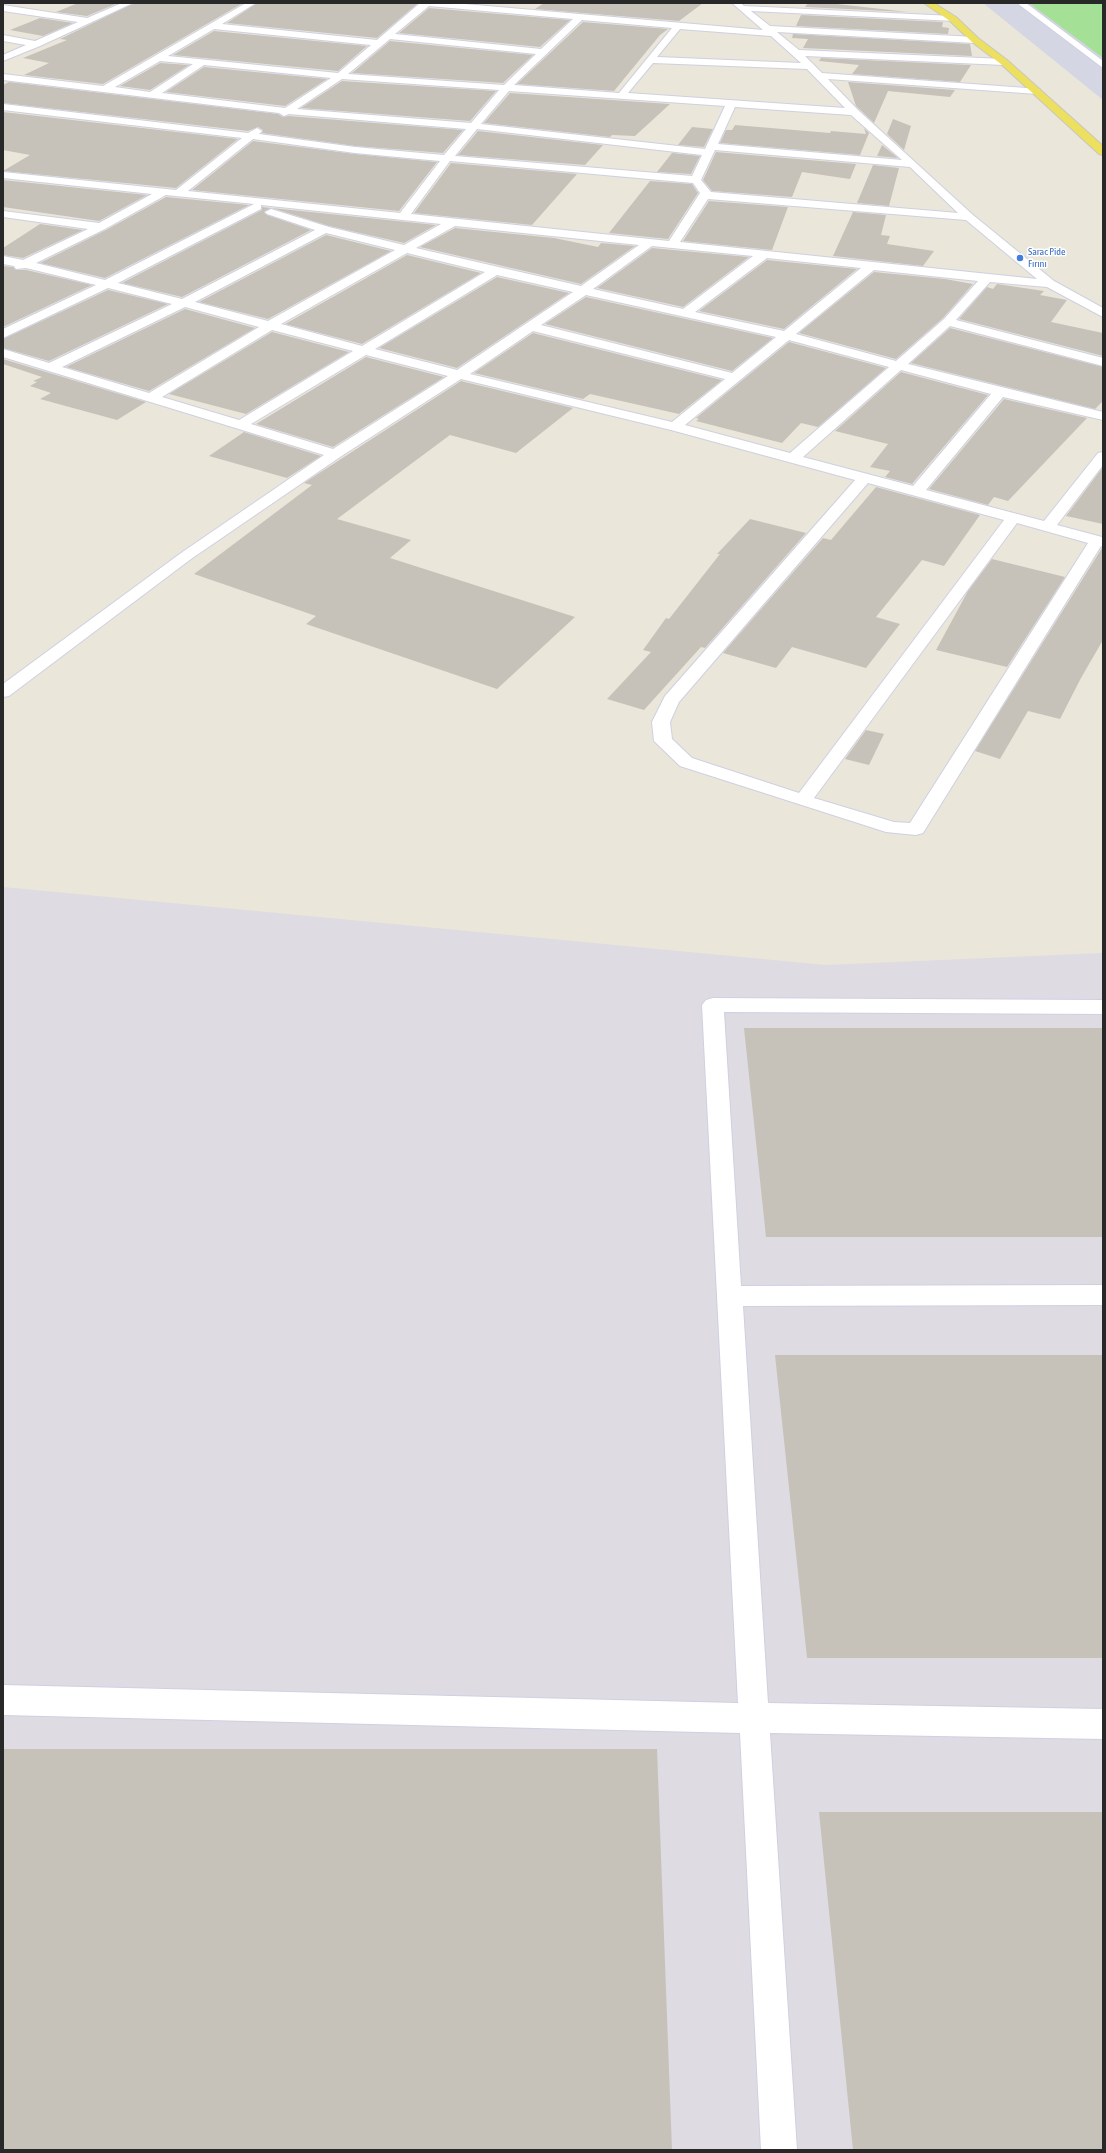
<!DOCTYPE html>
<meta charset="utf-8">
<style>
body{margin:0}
#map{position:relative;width:1106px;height:2153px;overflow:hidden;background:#eae6da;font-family:"Asap Condensed",sans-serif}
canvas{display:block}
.frame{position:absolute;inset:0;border:4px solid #282828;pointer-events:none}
</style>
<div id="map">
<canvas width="1106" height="2153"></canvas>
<div class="frame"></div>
</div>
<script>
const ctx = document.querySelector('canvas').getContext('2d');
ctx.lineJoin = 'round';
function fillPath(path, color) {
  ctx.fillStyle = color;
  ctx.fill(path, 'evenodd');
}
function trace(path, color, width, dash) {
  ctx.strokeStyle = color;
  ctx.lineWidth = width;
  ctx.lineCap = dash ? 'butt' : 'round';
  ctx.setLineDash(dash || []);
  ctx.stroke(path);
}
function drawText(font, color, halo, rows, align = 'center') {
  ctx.font = font + ' "Asap Condensed",sans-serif';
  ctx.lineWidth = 3;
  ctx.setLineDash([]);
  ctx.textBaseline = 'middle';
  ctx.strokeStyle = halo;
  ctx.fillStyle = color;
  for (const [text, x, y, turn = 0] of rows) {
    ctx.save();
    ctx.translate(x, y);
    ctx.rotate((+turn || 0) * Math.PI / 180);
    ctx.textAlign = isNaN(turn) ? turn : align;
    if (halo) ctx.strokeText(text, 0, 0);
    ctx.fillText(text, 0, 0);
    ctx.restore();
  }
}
fillPath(new Path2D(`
 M3,887L826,965L1103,953V2150H3Z`), '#dedbe3');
fillPath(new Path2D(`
 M983,3H1103V100Z`), '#d5d6e3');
fillPath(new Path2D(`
 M1029,3H1103V58Z`), '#a5e097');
fillPath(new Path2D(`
 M78,3H118L87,16L56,12Z
 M134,3H243L103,84L24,75L49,63L23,58L67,40L60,39Z
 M257,3H410L417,4L377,38L227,23Z
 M544,3H703L679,21L535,9Z
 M808,3H828L908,12L805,7Z
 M429,8L570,20L540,47L399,33Z
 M801,15L943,22L942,27L949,28L948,34L796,26Z
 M40,18L73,23L43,36L10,30Z
 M583,22L668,29L660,35L614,91L517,84Z
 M214,31L367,46L338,71L173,55Z
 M793,34L970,44L972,56L803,48L808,39L792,38Z
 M390,41L533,55L503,83L352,73Z
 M821,58L971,65L960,82L852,74L859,65L819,61Z
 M160,63L189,65L150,90L120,86Z
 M204,67L327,79L285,106L166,92Z
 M342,81L496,91L470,121L301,108Z
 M9,82L278,114L283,117L289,116L463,130L443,153L355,146L262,133L263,130L258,127L248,131L3,103V85Z
 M848,82L955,90L950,97L888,91L874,123L856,106Z
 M510,93L670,104L635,136L612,135L610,137L484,123Z
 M3,112L238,139L176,188L3,171L30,155L3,150Z
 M893,119L911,126L904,150L887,134Z
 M735,125L830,133L831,131L866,134L864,128L869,133L860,155L720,143L726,130H732Z
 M692,127L713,129L704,147L678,145Z
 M478,131L603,145L585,165L458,155Z
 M253,141L355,154L437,162L399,211L192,190Z
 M882,145L898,158L877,156Z
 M716,152L856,164L850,179L802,172L792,197L712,191L703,180Z
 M672,153L700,156L691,174L657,172Z
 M451,163L577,174L532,225L414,213Z
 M873,165L899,168L889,206L857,203Z
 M3,180L147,195L99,221L3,207Z
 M650,181L692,184L698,193L668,239L609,233Z
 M166,197L249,205L105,278L40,263L106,230Z
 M709,201L788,207L772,250L683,241Z
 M262,207L271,208L264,212L267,215L311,230L182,297L122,283L262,210Z
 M272,208L436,225L404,243L329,226Z
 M853,212L886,215L881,235L890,236L887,244L934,251L923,266L833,256Z
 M40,224L83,230L23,258L3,255V248Z
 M455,228L554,238L598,247L601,243L635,246L581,284L420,247Z
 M326,235L391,251L268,319L199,302Z
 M652,248L749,257L683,307L597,288Z
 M407,255L481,273L362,344L285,324Z
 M767,260L857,269L784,329L699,311Z
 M3,266L13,267L16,270H26L92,285L3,327Z
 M874,272L945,279L973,284L943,318L896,359L799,333Z
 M497,277L569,293L457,368L379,348Z
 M997,284L1044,291L1040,295L1067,300L1051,322L1103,333V356L959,319L987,287L993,289Z
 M108,290L168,304L49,361L3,348V339Z
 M586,297L773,338L732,371L545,324Z
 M185,309L255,328L149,391L66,367Z
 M950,328L1103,367V401L1095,409L911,363Z
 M272,332L349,352L246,414L169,394Z
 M533,333L722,380L679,414L590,394L583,399L474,373Z
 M789,342L886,368L818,427L801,423L782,443L696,421L699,419L696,418Z
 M366,357L444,377L333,447L256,424Z
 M3,359L146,402L117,420L40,399L51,393L30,386L37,382L33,381L42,377L3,364Z
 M901,372L988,395L912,484L885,477L890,471L870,467L888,444L835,431Z
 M461,381L573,408L516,453L450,435L337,519L411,540L390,558L575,617L497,689L306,624L316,616L194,574L312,485L304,483Z
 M1004,399L1087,418L1008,501L994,497L988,505L929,489Z
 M244,432L321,456L287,478L209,456Z
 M1103,467V524L1066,516Z
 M876,487L980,515L944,566L922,560L876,617L900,624L866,668L792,647L776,668L723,653L823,538L831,540Z
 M750,519L806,533L705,648L701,647L644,710L607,699L651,652L643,650L666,618L669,619L720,554H717Z
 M1102,548L1103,640L1081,678L1060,719L1028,711L1000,759L975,751Z
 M992,559L1065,577L1007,667L936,650L968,591Z
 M866,730L884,734L869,765L845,759Z
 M744,1028H1103V1237H766Z
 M775,1355H1103V1658H807Z
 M3,1749H657L672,2150H3Z
 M819,1812H1103V2150H853Z`), '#c6c2ba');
const minor = new Path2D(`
 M122,3H133L40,46L3,61V55L26,45L3,41V35L35,41L78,22L3,11V5L87,18Z
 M246,3H256L222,24L377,40L420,3H453L763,30L732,3H741L744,6L953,16L957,19L956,21L751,11L770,26L975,37L980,40L975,43L777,32L799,50L1004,59L1009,62L1004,65L805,56L822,73L1040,89V93L1037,94L828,79L858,110L973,215L1054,281L1103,308V317L1047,287L990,282L956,320L1103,358V366L950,326L908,364L1103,412V420L1003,397L926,490L1044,521L1098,453L1103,452V465L1057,525L1102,537L1103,547L1101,546L923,833L916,835L886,832L680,766L654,741L652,722L665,696L855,480L671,430L461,379L340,457L191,559L9,696L3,697V684L181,553L324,455L3,357V349L49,363L172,304L108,288L3,338V329L96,285L26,268L16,269L14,266L3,264V256L23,260L88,229L3,217V211L99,223L152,194L3,178V172L176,190L242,138L3,110V104L248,133L257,128L262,131L259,134L355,147L444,155L466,129L289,114L284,116L279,113L3,80V74L103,86ZM429,6L573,19L541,49L395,34ZM582,20L672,28L619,93L514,85ZM214,29L371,45L338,73L168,56ZM680,29L771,36L801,63L657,57ZM390,39L536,54L504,85L348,74ZM160,61L193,64L150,92L115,87ZM653,63L807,69L845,108L628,93ZM204,65L331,78L285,108L162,93ZM342,79L499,90L471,123L297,109ZM509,91L725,106L705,149L481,124ZM735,107L851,115L902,160L718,144ZM477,129L702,155L692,176L455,156ZM253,139L355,153L440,161L400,213L188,191ZM715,150L910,167L958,213L711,192L701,180ZM450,161L693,183L700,193L669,241L411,214ZM166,195L254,204L105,280L36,263L105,229ZM708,199L966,220L1037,279L680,242ZM261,205L441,224L404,245L329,227L271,209L265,212L267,214L315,230L182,299L118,283L261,209ZM455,226L639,245L581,286L416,248ZM326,233L395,250L268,321L195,302ZM652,246L753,256L683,309L593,289ZM407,253L485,272L362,346L281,324ZM767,258L861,268L784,331L695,312ZM874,270L978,281L944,319L896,361L796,334ZM497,275L573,292L457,370L375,349ZM586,295L776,337L732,373L541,325ZM185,307L259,327L149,393L62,367ZM272,330L353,351L239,420L162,397ZM533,331L725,379L672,422L470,374ZM789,340L889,367L790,453L685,425ZM366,355L448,376L333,449L251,424ZM901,370L991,394L913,486L803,457ZM868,483L1004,520L799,793L692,758L672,739L670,722L679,702ZM1017,523L1088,543L910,823L894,822L814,798Z
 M1017,3H1026L1103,61V68Z
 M713,998L1103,1000V1014L724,1012L741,1286L1103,1285V1305L743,1306L768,1703L1103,1709V1739L770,1733L797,2150H761L740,1733L3,1715V1685L738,1703L702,1005L706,1000Z`);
const major = new Path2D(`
 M924,3H934L956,17L978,38L1007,60L1103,146V155L1099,154L1001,64L972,42L950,21Z`);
trace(minor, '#cfd0e1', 2);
trace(major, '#c7c7c7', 2);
fillPath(minor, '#fff');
fillPath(major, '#ece05e');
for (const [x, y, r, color] of [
 [1020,258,4,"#3f7fe0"]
]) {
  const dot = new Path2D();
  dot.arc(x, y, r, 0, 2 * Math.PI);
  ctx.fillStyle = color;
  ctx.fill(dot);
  trace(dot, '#fff', 1.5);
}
drawText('10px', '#366cbe', '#fff', [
 ["Sarac Pide",1028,252],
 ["Fırını",1028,264]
], 'left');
</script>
